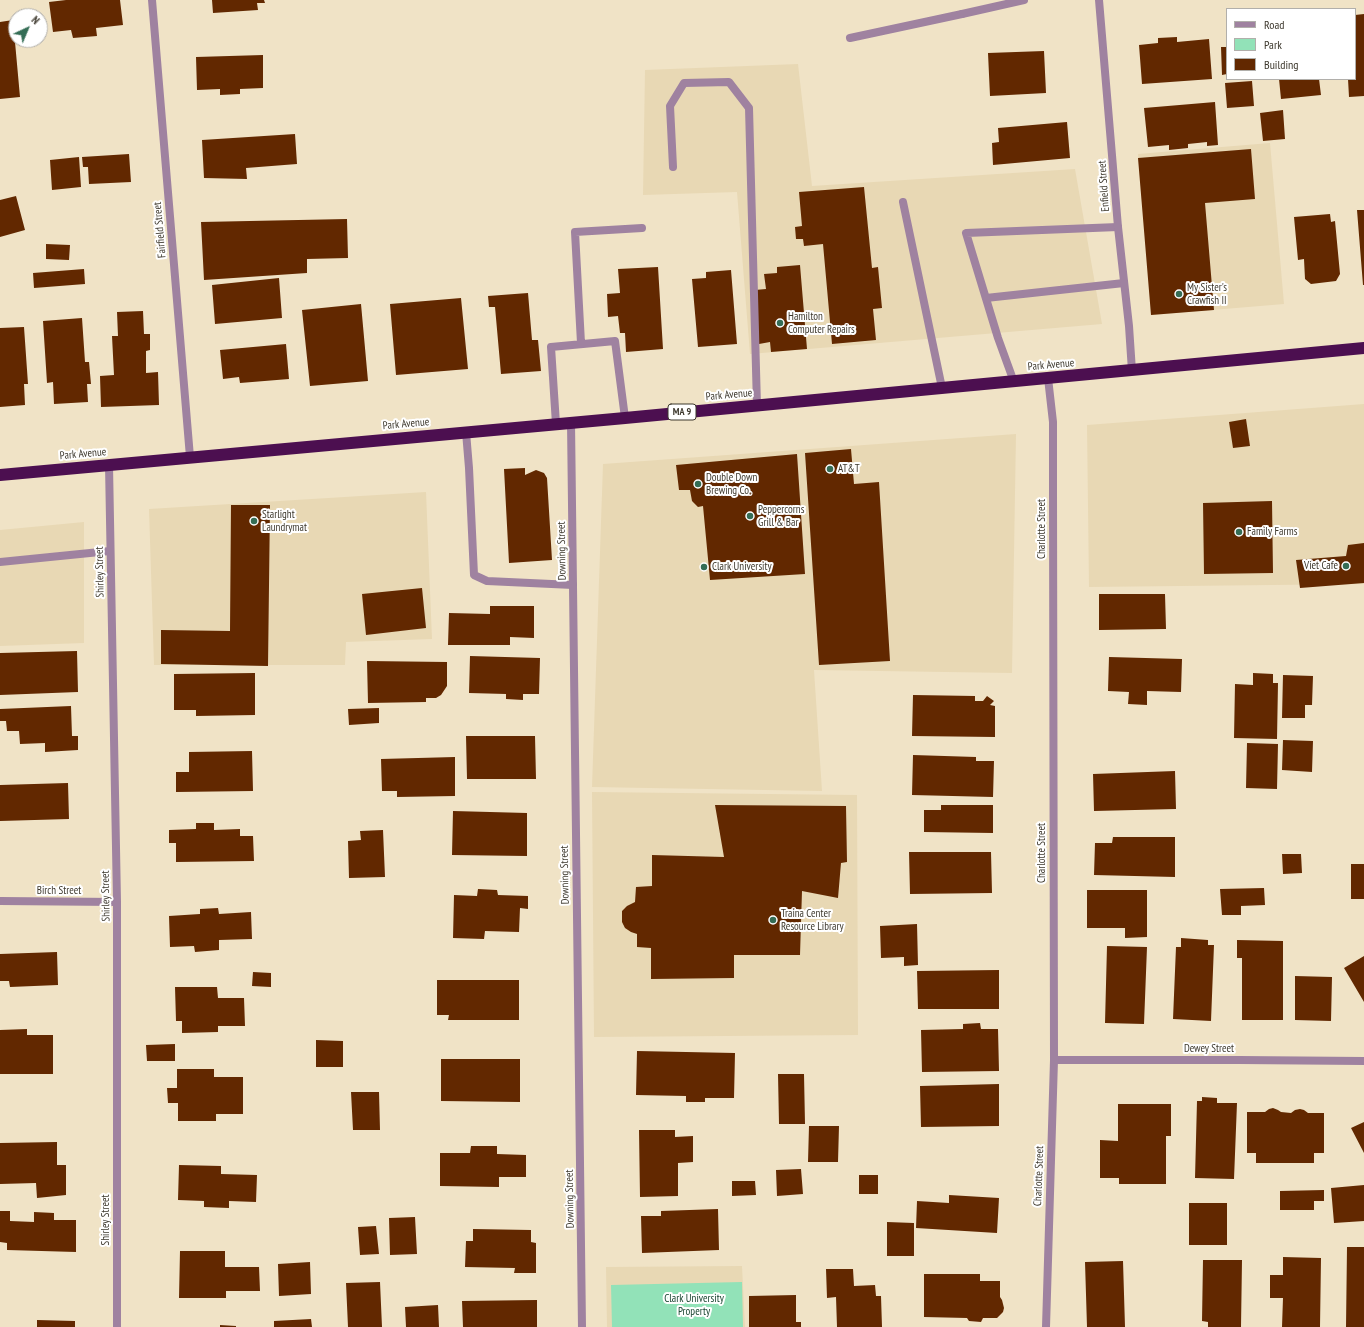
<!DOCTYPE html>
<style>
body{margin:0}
#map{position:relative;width:1364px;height:1327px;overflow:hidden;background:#f0e3c6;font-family:"PT Sans Narrow",sans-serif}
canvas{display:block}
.legend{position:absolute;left:1226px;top:8px;width:130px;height:72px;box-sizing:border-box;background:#fff;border:1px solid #b1afab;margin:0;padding:5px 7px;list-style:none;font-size:12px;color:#3d382d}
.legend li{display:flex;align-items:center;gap:8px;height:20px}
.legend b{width:20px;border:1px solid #b1afab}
.north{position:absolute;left:8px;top:8px;width:40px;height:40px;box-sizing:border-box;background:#fff;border:1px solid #b1afab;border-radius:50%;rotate:44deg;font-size:11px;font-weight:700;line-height:16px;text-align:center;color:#3d382d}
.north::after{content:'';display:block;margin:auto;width:14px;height:18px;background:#346d55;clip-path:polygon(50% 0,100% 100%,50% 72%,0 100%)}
</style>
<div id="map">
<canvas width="1364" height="1327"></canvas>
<ul class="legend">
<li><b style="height:5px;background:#9f82a0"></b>Road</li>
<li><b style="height:11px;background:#92e2b8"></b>Park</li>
<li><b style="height:11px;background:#622800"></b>Building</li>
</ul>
<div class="north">N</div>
</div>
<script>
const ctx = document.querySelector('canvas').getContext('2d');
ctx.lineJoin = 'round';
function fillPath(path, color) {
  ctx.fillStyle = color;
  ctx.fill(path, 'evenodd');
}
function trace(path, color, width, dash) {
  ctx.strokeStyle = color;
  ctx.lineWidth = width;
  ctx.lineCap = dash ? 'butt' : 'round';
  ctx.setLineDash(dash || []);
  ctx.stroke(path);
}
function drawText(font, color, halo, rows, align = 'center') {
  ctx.font = font + ' "PT Sans Narrow",sans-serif';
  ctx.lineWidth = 4;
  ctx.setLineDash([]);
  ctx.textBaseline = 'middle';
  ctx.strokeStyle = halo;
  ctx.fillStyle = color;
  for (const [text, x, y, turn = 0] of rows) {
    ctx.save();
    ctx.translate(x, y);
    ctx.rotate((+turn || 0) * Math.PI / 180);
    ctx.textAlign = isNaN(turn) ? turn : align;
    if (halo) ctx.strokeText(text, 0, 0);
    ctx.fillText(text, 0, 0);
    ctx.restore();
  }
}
fillPath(new Path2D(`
 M798,64L812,186L1075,169L1102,324L750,354L737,192L643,195L645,70Z
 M1270,143L1284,304L1152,315L1138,154Z
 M1364,404V584L1089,587L1087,425Z
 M1016,434L1012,673L814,670L822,791L592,787L603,464Z
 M426,492L432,639L346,642L345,665H154L149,509Z
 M84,522V643L0,646V530Z
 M592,792L857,795L858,1035L594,1037Z
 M742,1266L745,1327H607L606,1267Z`), '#e8d8b4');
fillPath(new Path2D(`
 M742,1282L743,1327H612L611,1285Z`), '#92e2b8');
fillPath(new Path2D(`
 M66,0H120L123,25L96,28L97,36L73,38L71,30L53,32L49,2Z
 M212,0H264L265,3H257L258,10L213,13Z
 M1364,14V96L1349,97L1348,79H1355V15Z
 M13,20L20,97L0,99V22Z
 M1177,37V42L1209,39L1212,79L1142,84L1139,45L1158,43V38Z
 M1221,47H1227V74L1222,75Z
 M1044,51L1046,93L990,96L988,53Z
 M263,55V88L240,89V94L220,95V89L197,90L196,57Z
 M1279,79H1319L1321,95L1281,99Z
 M1252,81L1254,106L1227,108L1225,83Z
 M1215,102L1218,145L1207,146V142L1188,144V148L1169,150V145L1148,147L1144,108Z
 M1283,110L1285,139L1263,141L1260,113Z
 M1067,122L1070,158L993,165L992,143L999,142L998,128Z
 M295,134L297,164L246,168L247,179L204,178L202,140Z
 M1251,149L1255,199L1205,203L1214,310L1151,315L1138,158Z
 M129,154L131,182L89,184L88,167H83L82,157Z
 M79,157L81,187L52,190L50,160Z
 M864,187L872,268L878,267L882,308L873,309L876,340L832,344L823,244L804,246L803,239H796L795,227L802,226L799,192Z
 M16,196L25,230L0,237V200Z
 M1357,210H1364V285H1363Z
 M1330,214L1331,222L1335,221L1340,274L1336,281L1311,284L1305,279L1304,259L1298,260L1294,217Z
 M347,219L348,258L307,259V273L204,280L201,222Z
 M46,244L70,245L69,260L46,259Z
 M800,265L807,349L771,352L770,342L759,344L755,290L766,289L764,274L777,273V267Z
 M658,267L663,349L626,352L625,333H620L618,316L608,317L607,294L620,293L618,269Z
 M84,269L85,284L34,288L33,273Z
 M731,270L737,344L698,347L692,279L706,278V272Z
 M279,278L282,318L215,324L212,285Z
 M528,293L532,340H538L541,371L501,374L495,307H489L488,296Z
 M461,298L468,369L396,375L390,304Z
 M361,304L368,381L310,386L302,310Z
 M143,311L144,334H150V350L146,351V373L158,372L159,405L101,407L100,376L114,375L112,336H118L117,312Z
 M82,318L85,362H89L91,384H87L88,402L54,404L53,382L47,383L43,321Z
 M24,327L28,384H24L25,405L0,407V328Z
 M286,344L289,379L240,383L239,377L223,379L220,350Z
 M1246,419L1250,446L1233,448L1229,422Z
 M851,449L854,484L879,482L890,661L819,665L805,453Z
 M797,454L805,574L710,580L703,506L698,507L692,501L690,490H679L676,465Z
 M525,468V475L536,470L544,473L547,478L552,560L509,563L504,469Z
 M1272,501L1273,573L1204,574L1203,503Z
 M231,505H270L268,666L161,664V630L230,631Z
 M1364,543V583L1300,588L1296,560L1346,556L1348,545Z
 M422,588L426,628L366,635L362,594Z
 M1099,594H1165L1166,629L1099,630Z
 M490,606H534V638L510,637V645H448L449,613L490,614Z
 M77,651L78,692L0,695V653Z
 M470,656L540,658L539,694H523V700L506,699V694L469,693Z
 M1109,657L1182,659L1181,692L1147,691V705L1128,704L1129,692L1108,691Z
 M367,661L447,662V686L441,695L436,698H426V702L368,703Z
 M255,673V715L196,716V710H174V674Z
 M1253,673L1273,674V683H1278L1277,739L1234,738L1235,684L1253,685Z
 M1283,675L1313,676L1312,705H1305V718H1282Z
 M913,695L975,696V701H983L987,696L994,701L990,705L995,706V737L912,736Z
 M71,706L72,736H78V750L45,752V743L20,744L19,731H7L6,721H0V709Z
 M379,708V723L349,725L348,709Z
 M466,736H535L536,779H467Z
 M1283,740L1313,741L1312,772L1282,770Z
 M1247,743L1278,744L1277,789L1246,788Z
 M252,751L253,791L176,792V772H189V752Z
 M913,755L976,757V761H994L993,797L912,795Z
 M455,757V796L397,797V791H382L381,759Z
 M1175,771L1176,809L1094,811L1093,774Z
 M68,783L69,819L0,821V785Z
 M715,805L846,806L847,862L841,863L838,898L802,891L800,955H734V978L651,979V948L637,947V934L631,932L625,928L622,922V911L627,906L635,902L636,887L652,886V855L724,857Z
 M941,805H993V833L924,832V810H941Z
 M453,811L527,813V856L452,855Z
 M196,823H214V830L240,829V836H253L254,861L176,862V843H169V830L196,829Z
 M383,830L385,877L349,878L348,841L361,840L360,831Z
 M1113,837H1175V877L1094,875L1095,843H1112Z
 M909,852H991L992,893L910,894Z
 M1282,854H1301L1302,873L1283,874Z
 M1351,864H1364V899H1351Z
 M1264,888L1265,905L1241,906V915H1222L1220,889Z
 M478,889L497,890L498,895L528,896V909L520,908L519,932L485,931L484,939L453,938L454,895L477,896Z
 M1087,890H1147V937L1125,938V928H1087Z
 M218,908L219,914L251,912L252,939L219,940V950L195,952L194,946L170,947L169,916L200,914V909Z
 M917,924L918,965L904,966V957L881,958L880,926Z
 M1181,938L1208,940V945H1214L1211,1021L1173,1019L1176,947H1181Z
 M1237,940L1283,941V1020H1242V958H1237Z
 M1107,946L1147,947L1144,1024L1105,1023Z
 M57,952L58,985L10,987L9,981H0V954Z
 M1364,956V1002L1344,968Z
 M999,970V1009H918L917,971Z
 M253,972L271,973V987L252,986Z
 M1295,976L1332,977L1331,1021L1295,1020Z
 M437,980H519V1020H448L449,1015H437Z
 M175,987H217L218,998H244L245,1026H218V1032L182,1033V1021H176Z
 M980,1023L981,1029H998L999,1071L922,1072L921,1030L963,1029V1024Z
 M27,1029V1035H53V1074H0V1030Z
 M316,1040L343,1041V1067H316Z
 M175,1044V1061H147L146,1045Z
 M637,1051L735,1053L734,1098H705V1102H686V1096L636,1095Z
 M441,1059H520V1102L441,1101Z
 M177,1069H214V1077H243V1114H216V1121H178V1103H168L167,1088H177Z
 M778,1074H804L805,1124H779Z
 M999,1084V1126L921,1127L920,1086Z
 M351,1092H379L380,1130H353Z
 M1202,1097L1217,1098V1103H1237L1234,1179L1195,1178L1197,1101H1202Z
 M1118,1104H1171V1136H1166V1184H1119V1178H1100V1140L1118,1141Z
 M1273,1108L1278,1110L1281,1112L1291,1113L1295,1110L1300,1109L1304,1110L1308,1113H1324V1153H1314V1163H1256V1153H1247V1112H1265L1269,1109Z
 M1364,1122V1153L1351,1128Z
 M809,1126H839L838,1162H808Z
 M639,1130H675V1137L693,1136V1162L678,1163V1196L640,1197Z
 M57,1142V1165H66V1195L37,1198L36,1183L0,1184V1143Z
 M471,1146H497V1154L526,1155V1177H499V1187L440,1186V1153H470Z
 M179,1165L221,1166V1174L257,1175L256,1202L229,1201V1208L204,1207V1201L178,1200Z
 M801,1169L803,1194L777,1196L776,1170Z
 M859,1175H878V1194H859Z
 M732,1181H755L756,1195L732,1196Z
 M1364,1185V1221L1334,1223L1331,1188Z
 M1324,1190V1201H1314V1210H1280V1191Z
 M949,1195L999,1198L997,1233L916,1228L917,1201L949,1203Z
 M1189,1203H1227V1245H1189Z
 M718,1209L719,1250L642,1253L641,1216H661V1211Z
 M0,1211H10V1221L34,1222V1212L54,1213V1220H76V1252L7,1250V1243L0,1242Z
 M415,1217L417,1254L390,1255L389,1218Z
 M887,1222L914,1223V1256H887Z
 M376,1226L379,1254L360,1255L358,1227Z
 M473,1229L531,1230V1242L536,1243V1273H514L515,1268L465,1267L466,1241H473Z
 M1347,1247H1364V1327H1346Z
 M180,1251H225V1267H259L260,1291H226V1298H179Z
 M1283,1257L1321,1258L1320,1327H1282L1283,1298H1270V1275H1283Z
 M1203,1260H1242L1241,1327H1208V1322L1202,1321Z
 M1123,1261L1125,1327H1087L1085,1262Z
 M310,1262L311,1294L279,1296L278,1264Z
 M826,1269H853L854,1286L875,1285L876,1296H881L882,1327H837L836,1297L827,1298Z
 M924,1274H980V1281H1000V1297L1002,1300L1004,1308L1003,1312L997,1318H983L981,1322L969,1321L967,1318L924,1317Z
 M380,1282L382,1327H348L346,1283Z
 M796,1295V1322H801V1327H749V1296Z
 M537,1300V1327H463L462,1301Z
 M438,1305L439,1327H406L405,1307Z
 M311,1319L312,1327H274V1321Z
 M37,1320L75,1321V1327H37Z
 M220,1325L236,1326V1327H220Z`), '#622800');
trace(new Path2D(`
 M850,38L962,14
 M673,167L670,106L684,83L729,82L749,108L757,406
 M903,202L942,388
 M986,298L1124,283
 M581,343L575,232L642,228
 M1014,382L998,338L966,233L1118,227
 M556,424L551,347L615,341L625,418
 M466,432L469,468L474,575L487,581L573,585
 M0,562L110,551`), '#9f82a0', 8);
trace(new Path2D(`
 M152,0L190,457
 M1099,0L1118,227L1129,326L1132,371
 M962,14L1024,0
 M571,422L582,1327
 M109,465L117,902V1327
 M0,901L117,902
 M1054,1060H1239L1364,1061
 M1046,1327L1054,1060L1053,493V422L1048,378`), '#9f82a0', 8);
trace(new Path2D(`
 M0,475L625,418L1364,348`), '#4c0f50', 12);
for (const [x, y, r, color] of [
 [1179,294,4,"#346d55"],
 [780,323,4,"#346d55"],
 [830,469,4,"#346d55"],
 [698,484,4,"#346d55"],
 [750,516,4,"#346d55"],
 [254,521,4,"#346d55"],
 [1239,532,4,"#346d55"],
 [1346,566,4,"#346d55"],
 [704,567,4,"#346d55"],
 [773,920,4,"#346d55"]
]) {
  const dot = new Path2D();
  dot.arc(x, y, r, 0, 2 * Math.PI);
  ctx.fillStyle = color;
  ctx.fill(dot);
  trace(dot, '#fff', 1.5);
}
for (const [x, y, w] of [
 [682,412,28]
]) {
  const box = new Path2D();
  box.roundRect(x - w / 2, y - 8, w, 16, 3);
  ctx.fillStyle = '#fff';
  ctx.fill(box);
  trace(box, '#3d382d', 1);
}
drawText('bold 10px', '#3d382d', null, [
 ["MA 9",682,412]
]);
drawText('11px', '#3d382d', '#fff', [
 ["Enfield Street",1104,186,-94],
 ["Fairfield Street",160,230,-95],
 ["Park Avenue",1051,365,-5],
 ["Park Avenue",729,395,-5],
 ["Park Avenue",406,424,-5],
 ["Park Avenue",83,454,-5],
 ["Charlotte Street",1042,529,-90],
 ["Downing Street",562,551,-91],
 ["Shirley Street",100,572,-91],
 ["Charlotte Street",1042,853,-90],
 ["Downing Street",565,875,-91],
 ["Birch Street",59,891],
 ["Shirley Street",106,896,-91],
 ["Dewey Street",1209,1049],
 ["Charlotte Street",1039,1176,-88],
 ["Downing Street",570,1199,-91],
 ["Shirley Street",106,1220,-90]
]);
drawText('11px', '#3d382d', '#fff', [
 ["My Sister's",1187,288],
 ["Crawfish II",1187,301],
 ["Hamilton",788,317],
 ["Computer Repairs",788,330],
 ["AT&T",838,469],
 ["Double Down",706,478],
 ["Brewing Co.",706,491],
 ["Peppercorns",758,510],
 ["Grill & Bar",758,523],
 ["Starlight",262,515],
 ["Laundrymat",262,528],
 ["Family Farms",1247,532],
 ["Viet Cafe",1338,566,"right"],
 ["Clark University",712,567],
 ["Traina Center",781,914],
 ["Resource Library",781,927]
], 'left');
drawText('11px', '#18432f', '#fff', [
 ["Clark University",694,1299],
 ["Property",694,1312]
]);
</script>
